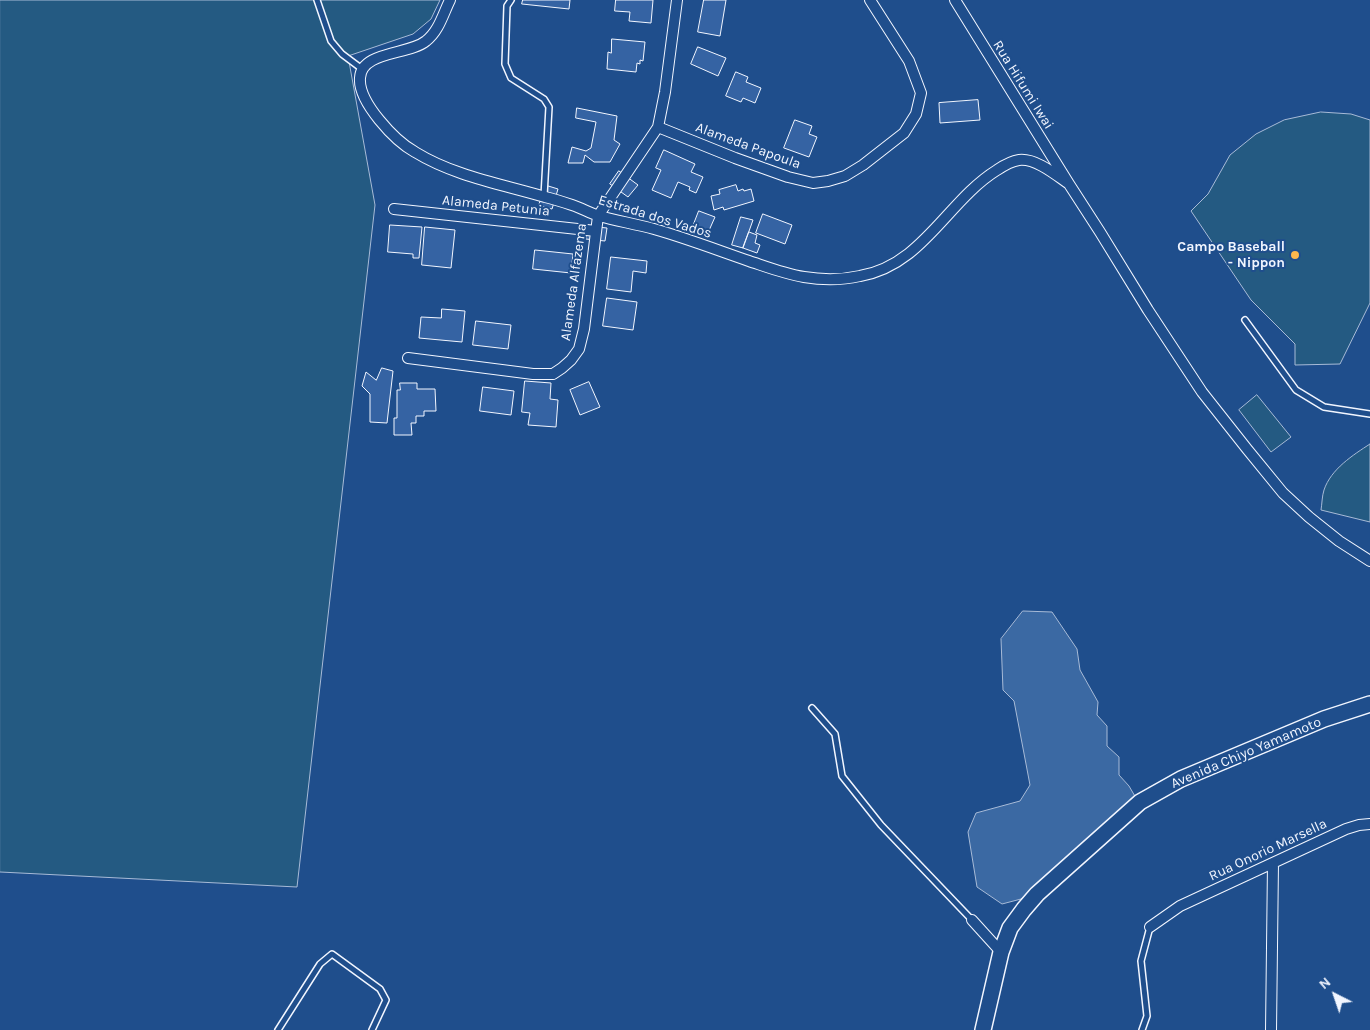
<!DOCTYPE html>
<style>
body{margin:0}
#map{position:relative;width:1370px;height:1030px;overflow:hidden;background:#1f4e8c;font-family:Karla,sans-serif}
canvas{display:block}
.north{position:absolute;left:1310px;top:970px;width:50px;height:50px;-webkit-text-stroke:4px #1f4e8c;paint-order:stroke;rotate:319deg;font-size:14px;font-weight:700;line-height:20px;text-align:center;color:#f2f6ff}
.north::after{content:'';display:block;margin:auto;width:18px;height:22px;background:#f2f6ff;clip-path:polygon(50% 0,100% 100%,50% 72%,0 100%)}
</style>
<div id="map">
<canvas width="1370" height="1030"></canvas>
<div class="north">N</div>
</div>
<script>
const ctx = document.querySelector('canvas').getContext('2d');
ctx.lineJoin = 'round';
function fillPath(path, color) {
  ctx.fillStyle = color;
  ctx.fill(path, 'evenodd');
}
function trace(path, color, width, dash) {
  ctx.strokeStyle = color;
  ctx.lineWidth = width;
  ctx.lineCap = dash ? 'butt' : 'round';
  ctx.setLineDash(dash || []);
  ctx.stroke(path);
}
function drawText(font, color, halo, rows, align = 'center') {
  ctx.font = font + ' Karla,sans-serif';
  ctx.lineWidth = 4;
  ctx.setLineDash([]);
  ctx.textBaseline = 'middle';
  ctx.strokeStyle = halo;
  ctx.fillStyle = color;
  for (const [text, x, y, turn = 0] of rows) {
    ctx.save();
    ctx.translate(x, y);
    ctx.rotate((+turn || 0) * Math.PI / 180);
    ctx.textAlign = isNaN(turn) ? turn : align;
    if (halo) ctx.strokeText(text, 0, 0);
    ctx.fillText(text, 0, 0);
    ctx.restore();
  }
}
const green = new Path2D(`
 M0,0H440L431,19L413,34L348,56L375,205L297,887L0,872Z
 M1321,112L1351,114L1370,120V303L1340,364L1295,365V344L1251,300L1191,211L1208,194L1230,155L1256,134L1284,120Z
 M1257,395L1291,437L1271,452L1239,410Z
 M1370,444V522L1321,510C1322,504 1322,496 1324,490C1331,469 1353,455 1370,444Z`);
fillPath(green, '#245a82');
trace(green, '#a8bbd7', 1);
const water = new Path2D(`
 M1023,611L1052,612L1077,649L1080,670L1098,702L1097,715L1107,726V746L1119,757V775L1129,786L1136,798L1021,899L1002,904L977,887L968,832L976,813L1020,801L1030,785L1014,701L1003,690L1001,639Z`);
fillPath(water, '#3b69a3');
trace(water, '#a8bbd7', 1);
const building = new Path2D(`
 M523,0H570L569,9L522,4Z
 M616,0H653L651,23L629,21L630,12L615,11Z
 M704,0H726L720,36L698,32Z
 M612,39L645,42L643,61L640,60V64L637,63L636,72L607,69L608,52L611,53Z
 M698,47L726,58L718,76L691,64Z
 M736,72L748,77L746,82L761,88L755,103L743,98L741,102L726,96Z
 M978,100L980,120L940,123L939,103Z
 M577,108L617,116L614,140L620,144L610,162H594L585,155L583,163H568L572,147L586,151L591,148L596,122L576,118Z
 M795,120L812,126L809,134L817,137L809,157L784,148Z
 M664,150L695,164L691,172L703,177L696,193L689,190L690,187L678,182L671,198L652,190L661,170L656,168Z
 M619,171L638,185L628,197L610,184Z
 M545,185L558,189L552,209L539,206Z
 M736,185L738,191L743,189L744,191L751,189L754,201L724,210L723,207L714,210L711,196L720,194L719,190Z
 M699,211L715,217L707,235L692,229Z
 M763,214L792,225L785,244L756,233Z
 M741,217L753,220L743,248L732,245Z
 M390,225L422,227L419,258H413V254L388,252Z
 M588,226L607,228L605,241L586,239Z
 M425,227L455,230L451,268L422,265Z
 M749,232L757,235L755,243L760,245L757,253L743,248Z
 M535,250L573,254L571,273L533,269Z
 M611,257L647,261L646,273L633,271L631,292L607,289Z
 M607,298L637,302L633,330L603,326Z
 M442,309L465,311L462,342L419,338L421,317L441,318Z
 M476,321L511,325L508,349L473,345Z
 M382,368L393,371L387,423L370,422V394L362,386L366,372L376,380Z
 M525,381L551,383L550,399L558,400L556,427L528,425L530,413L522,412Z
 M589,382L600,407L580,415L570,390Z
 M400,383H417V389H435L436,411H424V416H416V423H411L412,435H394V418H397V390H400Z
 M483,387L514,391L511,415L480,411Z`);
fillPath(building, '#3563a3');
trace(building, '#f2f6ff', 1);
const lane = new Path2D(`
 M317,0L331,41L342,54L362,69
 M511,0L507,6L505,64L511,78L544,99L549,107L544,196
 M1245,320L1296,390L1324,407L1370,414
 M812,708L835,734L842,776L881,825L972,920
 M278,1030L320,964L332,954L380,989L386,1000L372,1030
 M1142,1030L1147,1016L1141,961L1150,927`);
const street = new Path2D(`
 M450,0C443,14 439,31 426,41C409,55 361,51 360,78C358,102 395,141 415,152C454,176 501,184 545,197C554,199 563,202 572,205C581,208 590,213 599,216C617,221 636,224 654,229C686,238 717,250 749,261C767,267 785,274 804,277C822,280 842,280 860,276C923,265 947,201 997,170C1003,166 1012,161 1019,160C1036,158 1056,175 1069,184
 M955,0L1069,184L1100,232L1148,310L1202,392L1247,449L1283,493L1309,517L1339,541L1370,561
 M658,127L735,158L788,177L813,183L828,181L845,176L863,165L904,133L916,114L921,93L909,61L870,0
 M394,209L596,231
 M408,358L533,374H553L562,368L571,360L579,349L584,329L598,216L658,127L665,92L677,0
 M972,920L1001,952
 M1150,927L1180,906L1346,829L1359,825L1370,824
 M1271,1030L1273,863`);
const secondary = new Path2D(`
 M983,1030L1001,952L1010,928L1024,909L1037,894L1140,802L1181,779L1324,719L1370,704`);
trace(lane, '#f2f6ff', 8);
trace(street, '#f2f6ff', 12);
trace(secondary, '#f2f6ff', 18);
trace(lane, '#1f4e8c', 5);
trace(street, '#1f4e8c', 10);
trace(secondary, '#1f4e8c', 15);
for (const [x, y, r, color] of [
 [1295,255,5,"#ffb74d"]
]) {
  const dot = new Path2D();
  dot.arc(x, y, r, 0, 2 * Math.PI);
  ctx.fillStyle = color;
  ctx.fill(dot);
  trace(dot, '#1f4e8c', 2);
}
drawText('14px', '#f2f6ff', '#1f4e8c', [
 ["Rua Hifumi Iwai",1023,85,58],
 ["Alameda Papoula",748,146,20],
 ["Alameda Petunia",496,206,6],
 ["Estrada dos Vados",655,217,17],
 ["Alameda Alfazema",574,282,-82],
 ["Avenida Chiyo Yamamoto",1246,753,-23],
 ["Rua Onorio Marsella",1268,850,-25]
]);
drawText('bold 14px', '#f2f6ff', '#1f4e8c', [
 ["Campo Baseball",1285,247],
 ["- Nippon",1285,263]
], 'right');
</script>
